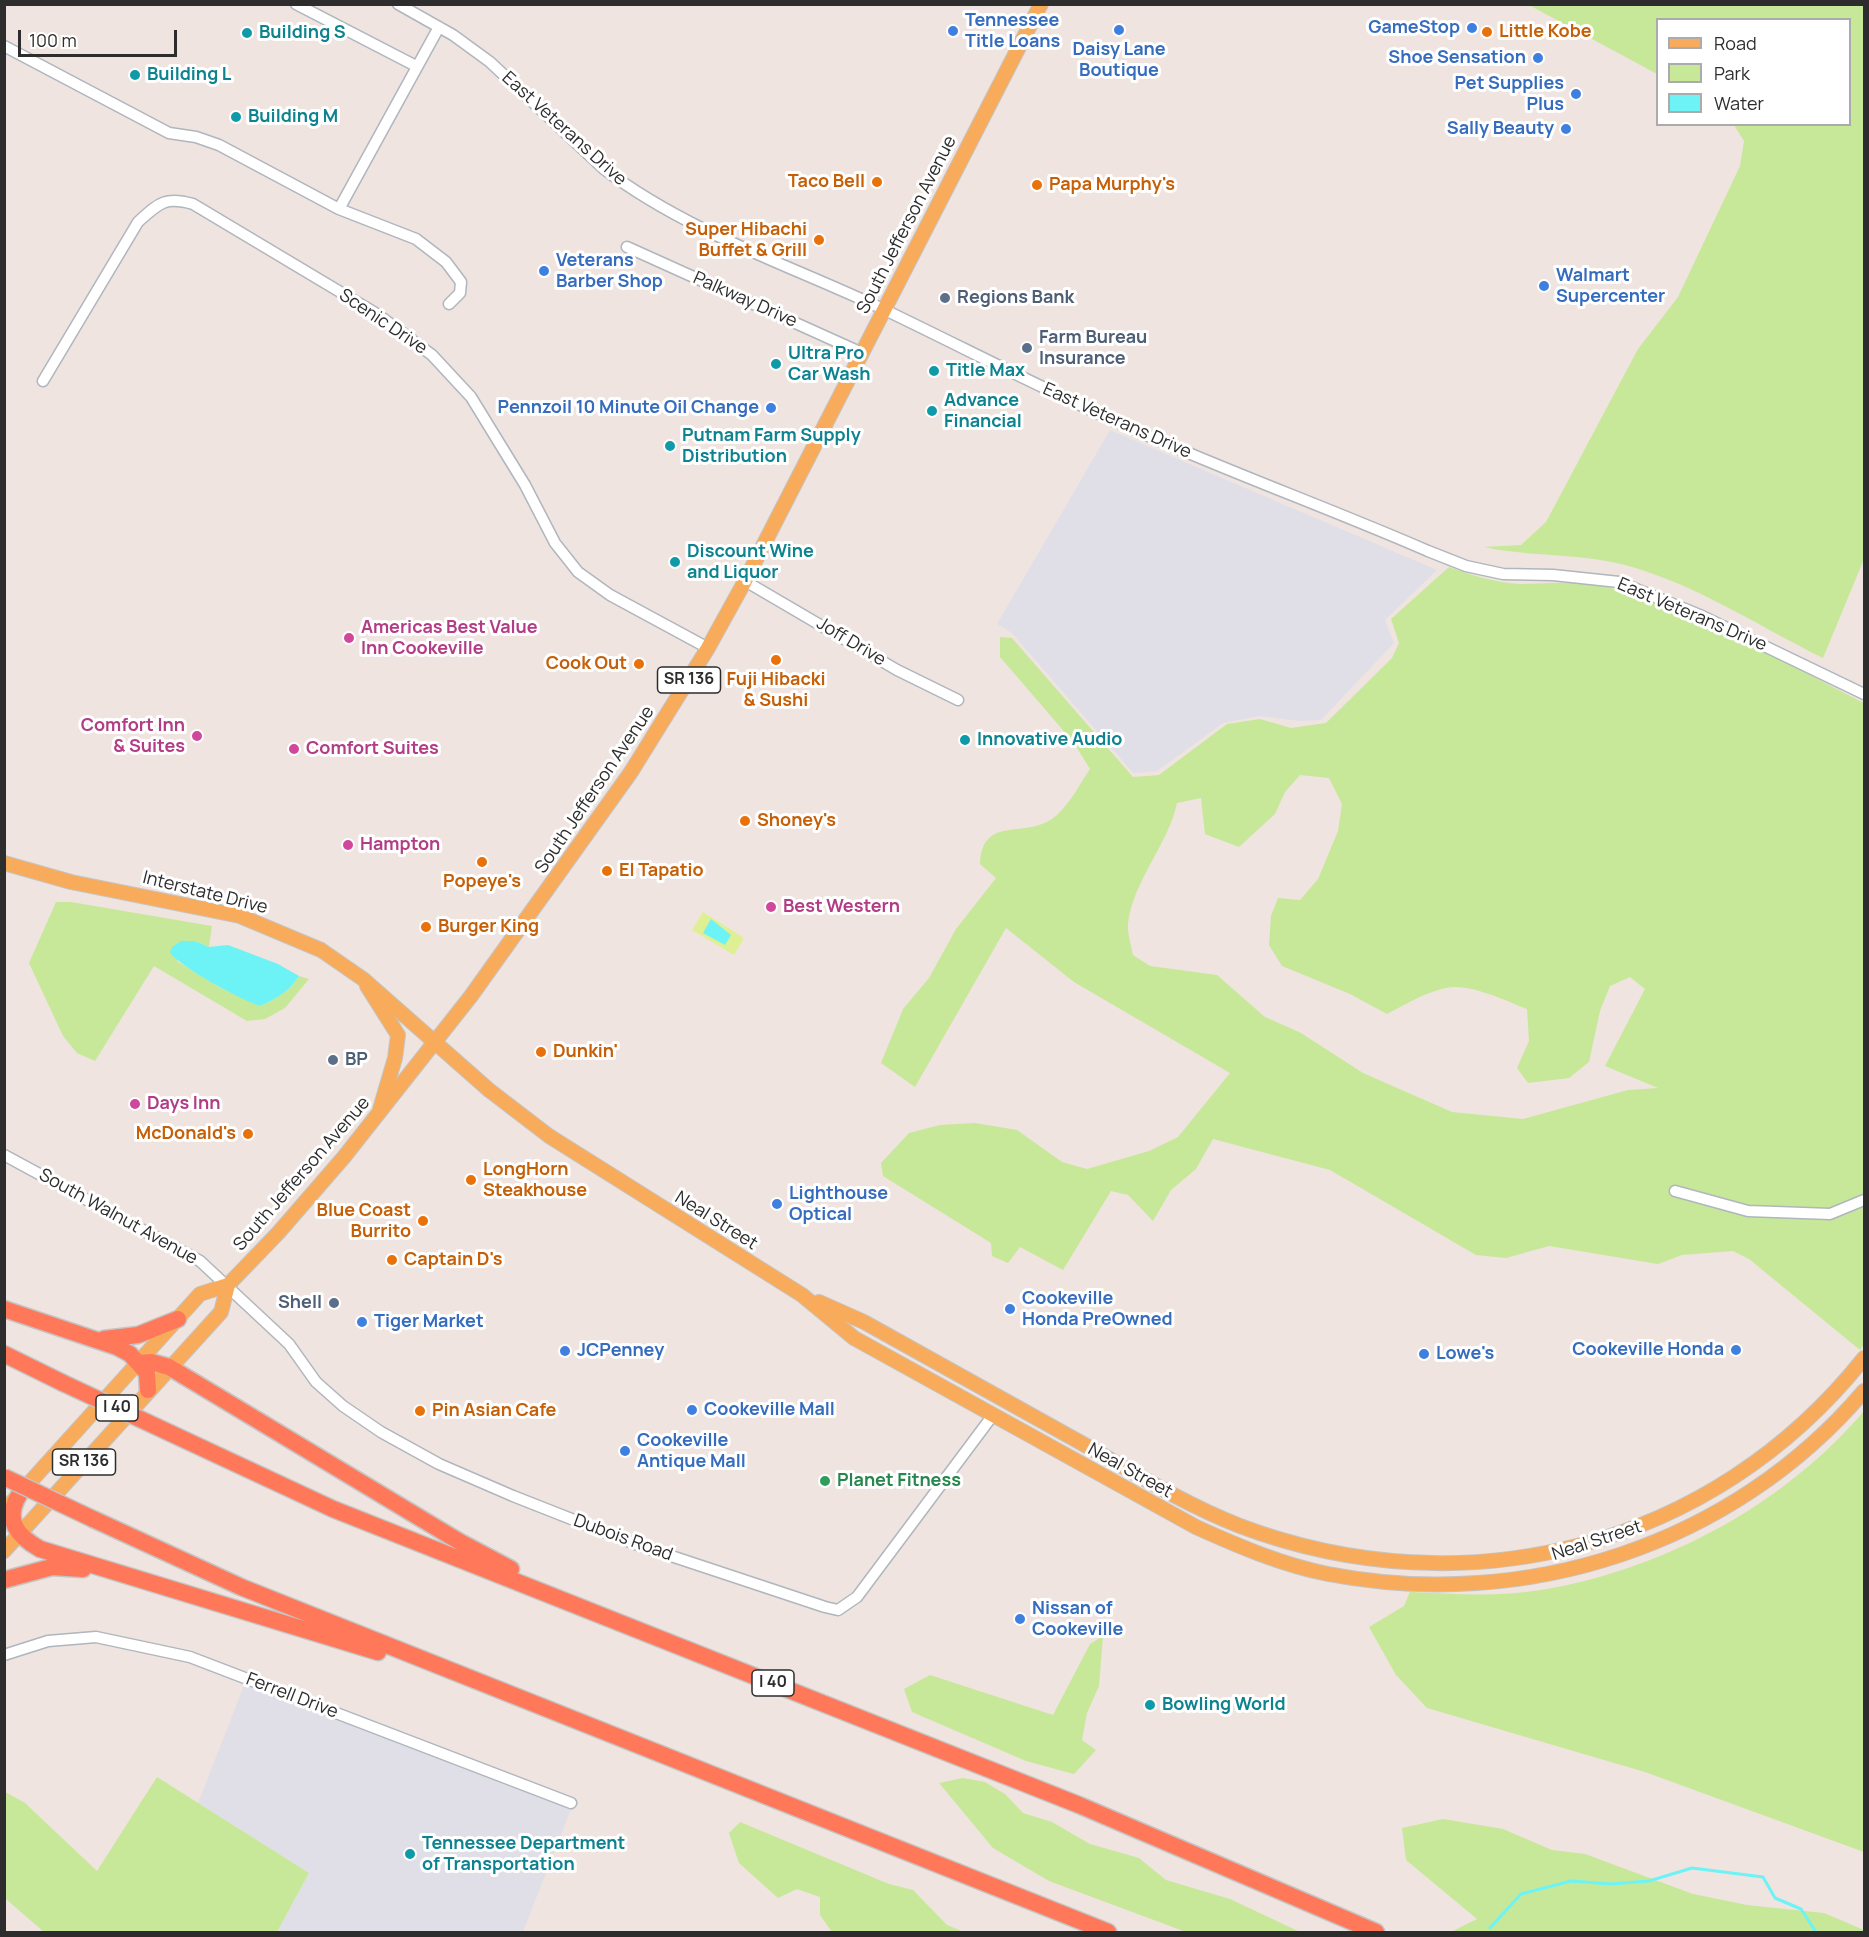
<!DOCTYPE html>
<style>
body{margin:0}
#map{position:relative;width:1869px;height:1937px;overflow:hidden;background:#efe4df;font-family:Manrope,sans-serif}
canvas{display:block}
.frame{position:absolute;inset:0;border:6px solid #2d2d2d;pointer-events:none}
.legend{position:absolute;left:1656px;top:18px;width:195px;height:108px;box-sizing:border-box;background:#fff;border:2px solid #ababab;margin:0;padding:8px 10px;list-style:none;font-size:18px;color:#2d2d2d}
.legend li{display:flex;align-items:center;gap:12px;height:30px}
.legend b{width:30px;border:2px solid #ababab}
.scale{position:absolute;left:18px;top:30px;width:159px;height:27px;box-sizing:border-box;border:3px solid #2d2d2d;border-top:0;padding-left:8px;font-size:18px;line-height:21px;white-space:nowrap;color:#2d2d2d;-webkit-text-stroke:4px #fff;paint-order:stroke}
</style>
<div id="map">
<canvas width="1869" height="1937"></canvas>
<div class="frame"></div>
<ul class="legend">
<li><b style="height:8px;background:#f8ac5b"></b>Road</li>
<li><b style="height:16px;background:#c7e899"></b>Park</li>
<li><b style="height:16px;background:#6df3f5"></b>Water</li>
</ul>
<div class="scale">100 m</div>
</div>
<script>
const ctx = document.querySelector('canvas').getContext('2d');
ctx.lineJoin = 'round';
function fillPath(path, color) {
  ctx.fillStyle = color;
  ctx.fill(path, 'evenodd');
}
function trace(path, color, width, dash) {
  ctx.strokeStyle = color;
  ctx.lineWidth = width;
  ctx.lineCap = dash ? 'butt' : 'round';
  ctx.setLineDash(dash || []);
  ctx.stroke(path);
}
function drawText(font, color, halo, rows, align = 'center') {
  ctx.font = font + ' Manrope,sans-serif';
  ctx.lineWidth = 6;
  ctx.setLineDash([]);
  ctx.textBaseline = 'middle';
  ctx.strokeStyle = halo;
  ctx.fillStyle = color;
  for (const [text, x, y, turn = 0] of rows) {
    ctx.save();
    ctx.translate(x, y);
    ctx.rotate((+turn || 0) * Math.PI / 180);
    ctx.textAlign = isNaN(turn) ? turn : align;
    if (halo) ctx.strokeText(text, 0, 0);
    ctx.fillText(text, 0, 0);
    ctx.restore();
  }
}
fillPath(new Path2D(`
 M1110,430L1437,570L1385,620L1394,643L1321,720L1300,721L1259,716L1223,723L1157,771L1133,773L1012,633L997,624Z
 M245,1683L571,1809L523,1932H277L309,1873L198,1803Z`), '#e0dfe7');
fillPath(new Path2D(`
 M1529,5H1864V559L1823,658C1758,626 1696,584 1625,565C1579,553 1530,557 1484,547L1521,545L1546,522L1638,349L1678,297L1740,166L1744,141L1734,125L1850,124V20H1658L1657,74Z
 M1449,567C1472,575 1496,583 1520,584C1545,584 1573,580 1598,585C1684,603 1785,663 1864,703V1344L1860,1350L1749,1259L1733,1251L1682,1255L1658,1264L1549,1246L1506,1258L1476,1255L1330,1170L1213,1139L1196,1169L1171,1190L1153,1221L1128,1195L1111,1191L1063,1270L1020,1247L1008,1263L992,1256L991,1243L883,1176L881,1163L909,1133L940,1125L975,1123L1017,1130L1062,1162L1087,1169L1149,1151L1178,1137L1230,1073L1074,982L1006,928L915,1087L881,1063L903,1009L929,978L956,929L996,878L980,864C983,812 1027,842 1057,815C1070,803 1080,784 1090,769L1074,743L1000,657V637L1012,638L1133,777L1159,775L1227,724L1260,719L1291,728L1326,723L1392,658L1399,643L1391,619ZM1300,775L1329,778L1342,804L1338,831L1318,879L1300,900L1278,898L1271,916L1269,945L1282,966L1350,994L1387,1014C1407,1004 1430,989 1453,987C1475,986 1507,1001 1527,1009L1529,1041L1517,1068L1528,1083L1569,1078L1589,1062L1600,1011L1610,986L1630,977L1645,989L1605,1066L1658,1088L1628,1090L1523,1119L1452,1112L1363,1073L1301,1033L1265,1017L1217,975L1150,966L1133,955C1131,945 1127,932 1128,923C1134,879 1168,845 1177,803L1201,798L1205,834L1239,847L1275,814L1285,792Z
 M56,902H71L212,926L209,947L195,941L177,961L221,988L260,1006C276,999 290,991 299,976L309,979L285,1008L265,1019L247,1021L154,966L95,1061L77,1053L63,1036L29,963Z
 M1864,1411V1852L1645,1772L1427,1708L1396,1675L1369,1627L1404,1606L1410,1592C1453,1594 1498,1597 1541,1590C1663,1570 1784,1505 1864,1411Z
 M1103,1636L1099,1686L1087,1713L1082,1740L1096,1750L1074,1774L1026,1761L912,1712L904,1689L930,1675L1053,1715L1090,1644Z
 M157,1777L309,1873L277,1932H44L7,1900L4,1894L5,1792L25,1803L97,1871Z
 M963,1778L985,1782L1005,1794L1023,1813L1052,1822L1090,1844L1139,1858L1166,1880L1230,1899L1300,1932H1186L1049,1881L993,1848L939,1783Z
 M1443,1819L1503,1829L1552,1850L1585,1854L1693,1894L1747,1905L1824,1913L1864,1930V1932H1451L1477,1919L1406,1860L1402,1828Z
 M740,1822L889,1884L913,1890L947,1925L964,1932H832L820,1915V1897L797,1889L778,1898L739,1863L729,1833Z`), '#c7e899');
fillPath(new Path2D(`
 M703,912L744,938L734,955L692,930Z`), '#dfef94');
fillPath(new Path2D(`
 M711,919L731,935L725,945L703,933Z
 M181,941H195L209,947L228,945L278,964L299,976C290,991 276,999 260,1006C239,999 184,969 170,953L172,947Z`), '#6df3f5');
trace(new Path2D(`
 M1490,1928L1521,1894L1571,1881L1611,1884L1649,1881L1692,1868L1763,1877L1775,1898L1801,1909L1816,1932`), '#6df3f5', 3);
const minor = new Path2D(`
 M296,4L416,66
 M398,4L453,35L490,62L604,169C689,233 790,265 885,310C966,349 1045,390 1128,427C1226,471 1329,508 1428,551L1466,566L1503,574L1553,575L1619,582L1702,616L1864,694
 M4,46L169,133L196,137L219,145L339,209L416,239L446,262L461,282L460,293L449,304
 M339,209L439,27
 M627,247L862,353
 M43,381L138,222C159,203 165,196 193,204L377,314L432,355L471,397L525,485L555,543L578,572L610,595L708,648
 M745,581L897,670L958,700
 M4,1155L200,1261L289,1344L316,1382L343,1406L381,1432L439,1464L513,1496L635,1544L825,1607L838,1610L857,1597L993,1415
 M1675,1191L1748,1211L1830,1214L1864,1200
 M4,1655L48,1641L96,1637L190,1657L571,1803`);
const major = new Path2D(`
 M4,863L71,882L240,916L321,950L363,979L489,1090L549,1136L802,1295L854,1338L1196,1527C1238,1546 1282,1565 1328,1574C1526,1612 1733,1545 1864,1391
 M367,986L398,1035L395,1058L380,1109
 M819,1302L864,1322C938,1363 1011,1404 1085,1445C1136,1474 1186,1505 1240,1526C1466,1611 1713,1548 1864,1358
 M4,1511L200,1294L228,1285L279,1232L344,1157L471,996L631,772L708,648L745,581L1041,4
 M4,1551L221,1312L228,1285`);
const highway = new Path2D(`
 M4,1309L117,1347L130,1354L147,1373L148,1390
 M104,1339L138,1335L178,1319
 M4,1354L63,1383
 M139,1363L151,1362L169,1367L460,1542L511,1569
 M170,1433L333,1509L1079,1805L1376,1932
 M19,1495C4,1520 17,1536 40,1549L378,1652
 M93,1519L241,1587L1108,1932
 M4,1580L52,1567L83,1569`);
trace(minor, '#afb6bd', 13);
trace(major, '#c4c4c4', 16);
trace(highway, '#c4c4c4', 19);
trace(minor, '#fff', 10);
trace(major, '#f8ac5b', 14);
trace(highway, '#ff785a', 16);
const highwayBridge = new Path2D(`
 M63,1383L170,1433
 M4,1477L93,1519`);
trace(highwayBridge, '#c4c4c4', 19, []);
trace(highwayBridge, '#ff785a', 16);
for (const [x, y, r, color] of [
 [1472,28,6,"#3f7fe0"],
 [1119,30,6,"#3f7fe0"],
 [953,31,6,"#3f7fe0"],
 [1487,32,6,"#e8710a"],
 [247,33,6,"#0f9aa8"],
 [1538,58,6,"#3f7fe0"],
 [135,75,6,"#0f9aa8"],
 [1576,94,6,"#3f7fe0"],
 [236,117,6,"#0f9aa8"],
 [1566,129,6,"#3f7fe0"],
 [877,182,6,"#e8710a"],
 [1037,185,6,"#e8710a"],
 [819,240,6,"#e8710a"],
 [544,271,6,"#3f7fe0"],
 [1544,286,6,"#3f7fe0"],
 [945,298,6,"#5c6f8a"],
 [1027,348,6,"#5c6f8a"],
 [776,364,6,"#0f9aa8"],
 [934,371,6,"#0f9aa8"],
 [771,408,6,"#3f7fe0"],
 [932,411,6,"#0f9aa8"],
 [670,446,6,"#0f9aa8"],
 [675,562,6,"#0f9aa8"],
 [349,638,6,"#d1479c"],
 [776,660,6,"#e8710a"],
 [639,664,6,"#e8710a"],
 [197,736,6,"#d1479c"],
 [965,740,6,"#0f9aa8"],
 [294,749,6,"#d1479c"],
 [745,821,6,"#e8710a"],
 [348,845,6,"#d1479c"],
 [482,862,6,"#e8710a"],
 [607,871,6,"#e8710a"],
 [771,907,6,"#d1479c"],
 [426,927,6,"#e8710a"],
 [541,1052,6,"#e8710a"],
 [333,1060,6,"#5c6f8a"],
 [135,1104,6,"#d1479c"],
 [248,1134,6,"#e8710a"],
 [471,1180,6,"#e8710a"],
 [777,1204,6,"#3f7fe0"],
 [423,1221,6,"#e8710a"],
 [392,1260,6,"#e8710a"],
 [334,1303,6,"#5c6f8a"],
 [1010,1309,6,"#3f7fe0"],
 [362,1322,6,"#3f7fe0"],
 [1736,1350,6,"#3f7fe0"],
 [565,1351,6,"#3f7fe0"],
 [1424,1354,6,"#3f7fe0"],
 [692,1410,6,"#3f7fe0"],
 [420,1411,6,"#e8710a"],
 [625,1451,6,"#3f7fe0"],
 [825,1481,6,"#2e9e5b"],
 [1020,1619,6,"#3f7fe0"],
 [1150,1705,6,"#0f9aa8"],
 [410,1854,6,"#0f9aa8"]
]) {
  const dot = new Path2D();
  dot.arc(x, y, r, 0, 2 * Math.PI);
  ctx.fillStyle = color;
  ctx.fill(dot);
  trace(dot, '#fff', 2);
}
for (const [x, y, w] of [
 [689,680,63],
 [117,1408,42],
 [84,1462,63],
 [773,1683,42]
]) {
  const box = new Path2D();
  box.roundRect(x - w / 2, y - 13, w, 26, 4.5);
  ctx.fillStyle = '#fff';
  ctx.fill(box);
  trace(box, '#2d2d2d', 1.5);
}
drawText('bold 16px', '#2d2d2d', null, [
 ["SR 136",689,680],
 ["I 40",117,1408],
 ["SR 136",84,1462],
 ["I 40",773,1683]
]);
drawText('bold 18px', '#366cbe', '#fff', [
 ["Tennessee",965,21],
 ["Title Loans",965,42],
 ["GameStop",1460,28,"right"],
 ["Daisy Lane",1119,50,"center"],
 ["Boutique",1119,71,"center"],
 ["Shoe Sensation",1526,58,"right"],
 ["Pet Supplies",1564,84,"right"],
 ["Plus",1564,105,"right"],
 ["Sally Beauty",1554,129,"right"],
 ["Veterans",556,261],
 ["Barber Shop",556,282],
 ["Walmart",1556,276],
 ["Supercenter",1556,297],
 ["Pennzoil 10 Minute Oil Change",759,408,"right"],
 ["Lighthouse",789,1194],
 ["Optical",789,1215],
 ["Cookeville",1022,1299],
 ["Honda PreOwned",1022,1320],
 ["Tiger Market",374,1322],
 ["Cookeville Honda",1724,1350,"right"],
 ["JCPenney",577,1351],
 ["Lowe's",1436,1354],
 ["Cookeville Mall",704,1410],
 ["Cookeville",637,1441],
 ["Antique Mall",637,1462],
 ["Nissan of",1032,1609],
 ["Cookeville",1032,1630]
], 'left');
drawText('bold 18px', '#c56008', '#fff', [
 ["Little Kobe",1499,32],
 ["Taco Bell",865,182,"right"],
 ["Papa Murphy's",1049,185],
 ["Super Hibachi",807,230,"right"],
 ["Buffet & Grill",807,251,"right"],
 ["Cook Out",627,664,"right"],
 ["Fuji Hibacki",776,680,"center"],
 ["& Sushi",776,701,"center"],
 ["Shoney's",757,821],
 ["El Tapatio",619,871],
 ["Popeye's",482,882,"center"],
 ["Burger King",438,927],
 ["Dunkin'",553,1052],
 ["McDonald's",236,1134,"right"],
 ["LongHorn",483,1170],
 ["Steakhouse",483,1191],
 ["Blue Coast",411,1211,"right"],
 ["Burrito",411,1232,"right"],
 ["Captain D's",404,1260],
 ["Pin Asian Cafe",432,1411]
], 'left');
drawText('bold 18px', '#0d838f', '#fff', [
 ["Building S",259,33],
 ["Building L",147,75],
 ["Building M",248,117],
 ["Ultra Pro",788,354],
 ["Car Wash",788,375],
 ["Title Max",946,371],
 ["Advance",944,401],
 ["Financial",944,422],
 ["Putnam Farm Supply",682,436],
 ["Distribution",682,457],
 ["Discount Wine",687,552],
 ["and Liquor",687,573],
 ["Innovative Audio",977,740],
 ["Bowling World",1162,1705],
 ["Tennessee Department",422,1844],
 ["of Transportation",422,1865]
], 'left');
drawText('18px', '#2d2d2d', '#fff', [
 ["East Veterans Drive",564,129,42],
 ["South Jefferson Avenue",907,225,-63],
 ["Palkway Drive",745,300,24],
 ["Scenic Drive",383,322,34],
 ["East Veterans Drive",1117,421,24],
 ["East Veterans Drive",1692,615,23],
 ["Joff Drive",851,642,31],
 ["South Jefferson Avenue",595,790,-56],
 ["Interstate Drive",205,893,14],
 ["South Jefferson Avenue",302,1174,-49],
 ["South Walnut Avenue",118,1217,29],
 ["Neal Street",716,1221,32],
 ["Neal Street",1130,1471,29],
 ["Dubois Road",623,1538,20],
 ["Neal Street",1597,1541,-18],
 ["Ferrell Drive",292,1696,21]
]);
drawText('bold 18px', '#4e5e75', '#fff', [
 ["Regions Bank",957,298],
 ["Farm Bureau",1039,338],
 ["Insurance",1039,359],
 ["BP",345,1060],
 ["Shell",322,1303,"right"]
], 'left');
drawText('bold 18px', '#b23c85', '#fff', [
 ["Americas Best Value",361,628],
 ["Inn Cookeville",361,649],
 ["Comfort Inn",185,726,"right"],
 ["& Suites",185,747,"right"],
 ["Comfort Suites",306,749],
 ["Hampton",360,845],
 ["Best Western",783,907],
 ["Days Inn",147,1104]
], 'left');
drawText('bold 18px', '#27864d', '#fff', [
 ["Planet Fitness",837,1481]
], 'left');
</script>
